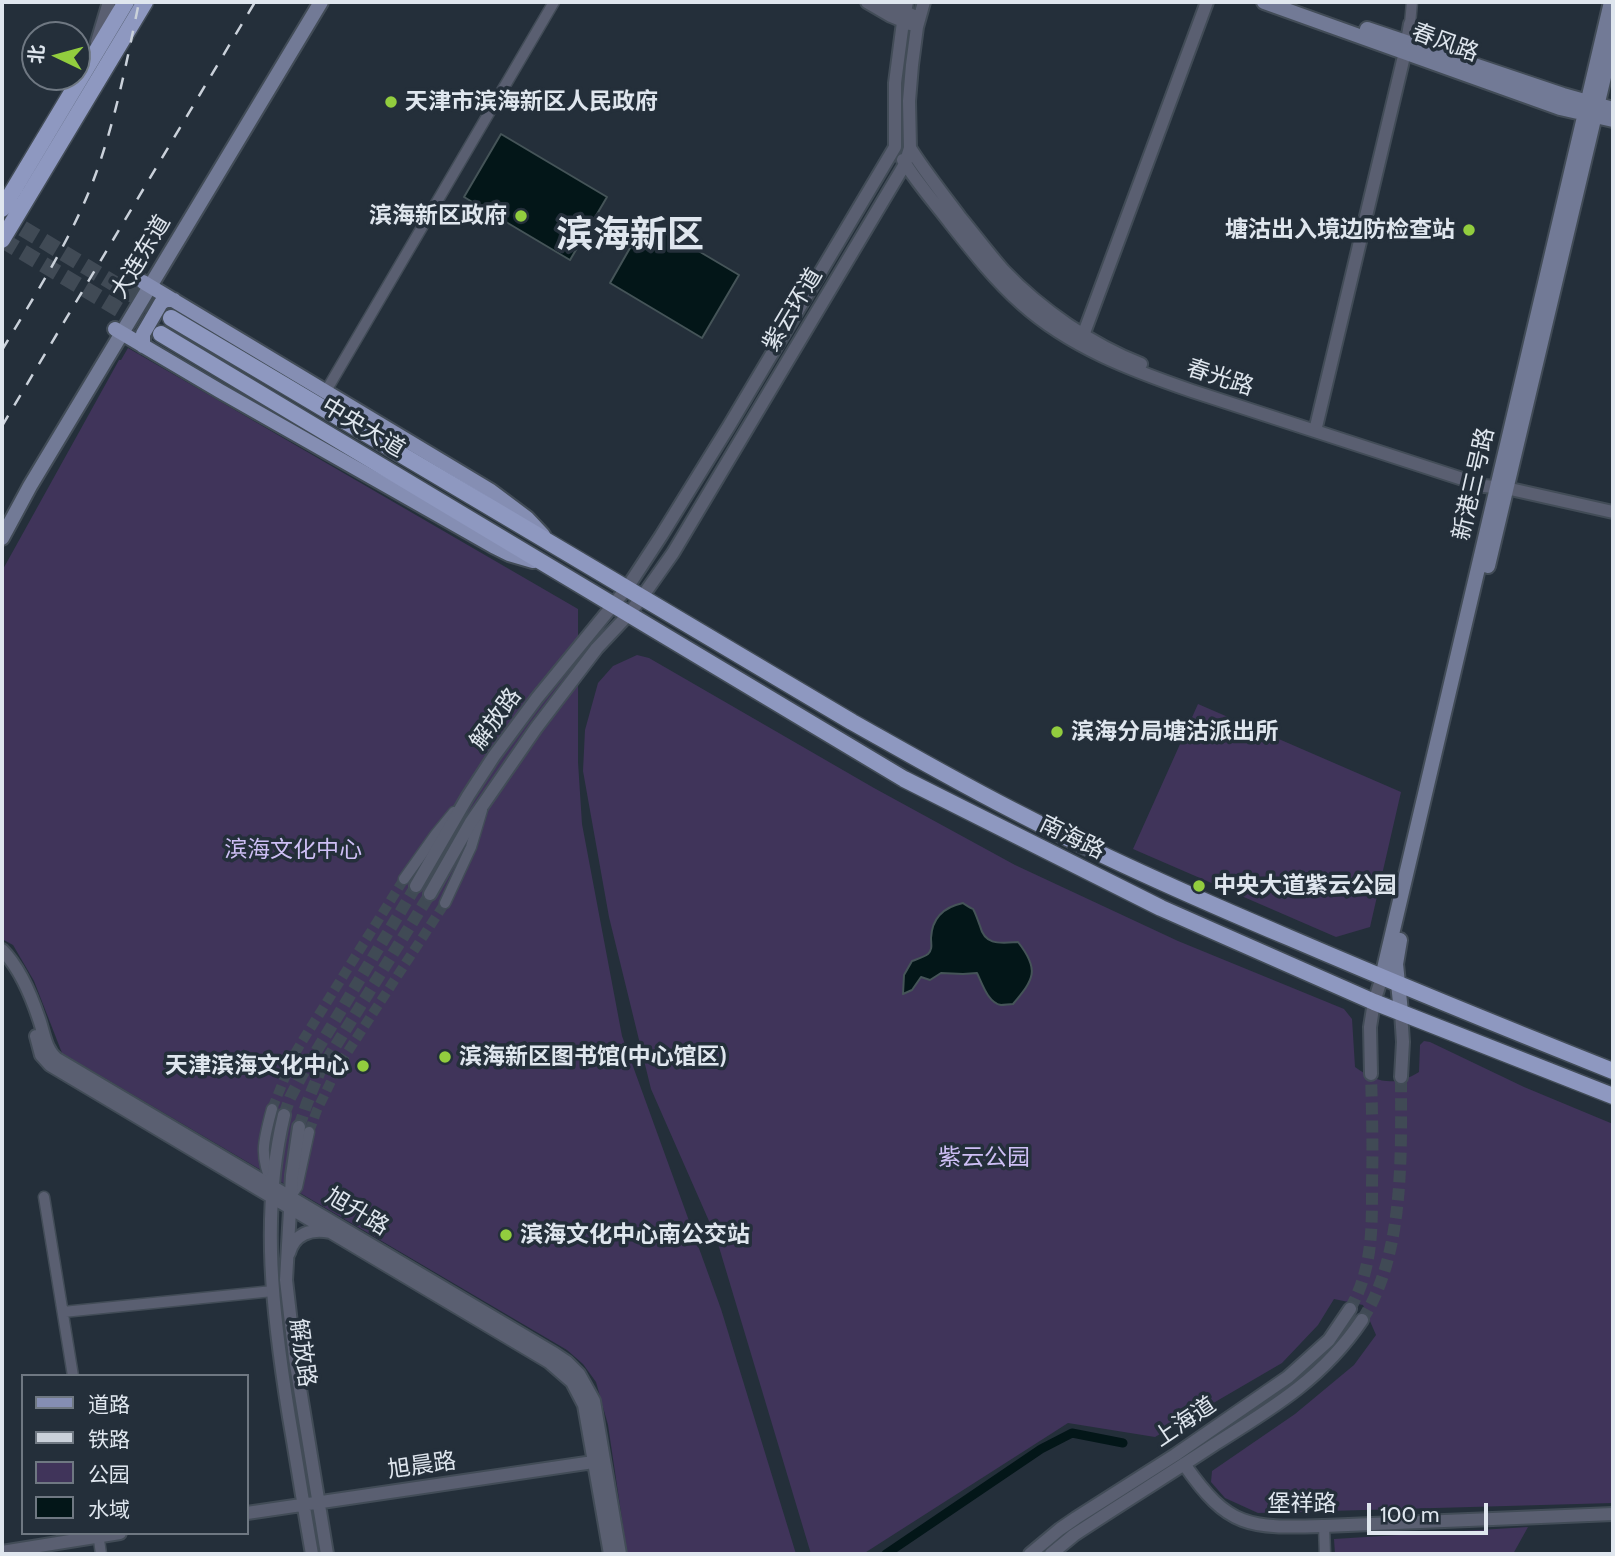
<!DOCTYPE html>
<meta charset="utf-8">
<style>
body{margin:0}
#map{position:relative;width:1615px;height:1556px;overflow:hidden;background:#242f3a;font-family:Cabin,"Noto Sans SC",sans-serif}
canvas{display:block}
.frame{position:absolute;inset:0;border:4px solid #dfe6ee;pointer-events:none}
.legend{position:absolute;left:21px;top:1374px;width:228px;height:161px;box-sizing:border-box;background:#242f3a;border:2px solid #6f7882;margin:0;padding:9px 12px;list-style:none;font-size:21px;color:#dfe6ee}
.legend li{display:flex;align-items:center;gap:14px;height:35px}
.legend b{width:35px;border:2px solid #6f7882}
.north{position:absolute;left:21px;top:21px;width:70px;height:70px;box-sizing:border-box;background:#242f3a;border:2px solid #6f7882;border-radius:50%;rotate:275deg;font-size:19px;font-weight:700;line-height:28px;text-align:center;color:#dfe6ee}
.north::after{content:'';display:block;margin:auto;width:24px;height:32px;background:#92cd3e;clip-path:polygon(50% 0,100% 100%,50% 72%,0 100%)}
.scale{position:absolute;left:1367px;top:1503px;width:121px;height:32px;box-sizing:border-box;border:4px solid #dfe6ee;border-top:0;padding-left:9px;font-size:21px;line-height:24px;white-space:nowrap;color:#dfe6ee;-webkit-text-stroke:5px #242f3a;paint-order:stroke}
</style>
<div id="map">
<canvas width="1615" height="1556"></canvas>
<div class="frame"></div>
<ul class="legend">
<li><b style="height:9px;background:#858eb3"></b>道路</li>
<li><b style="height:9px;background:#cad1da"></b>铁路</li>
<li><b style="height:19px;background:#40345a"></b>公园</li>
<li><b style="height:19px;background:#031618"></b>水域</li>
</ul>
<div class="north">北</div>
<div class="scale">100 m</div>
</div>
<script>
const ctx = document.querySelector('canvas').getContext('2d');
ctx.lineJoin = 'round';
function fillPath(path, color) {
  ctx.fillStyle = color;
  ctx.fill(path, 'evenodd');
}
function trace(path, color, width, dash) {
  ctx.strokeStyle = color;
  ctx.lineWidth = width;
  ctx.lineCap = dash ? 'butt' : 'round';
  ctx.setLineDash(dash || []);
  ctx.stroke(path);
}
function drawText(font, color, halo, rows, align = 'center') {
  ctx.font = font + ' Cabin,"Noto Sans SC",sans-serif';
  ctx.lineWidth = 7;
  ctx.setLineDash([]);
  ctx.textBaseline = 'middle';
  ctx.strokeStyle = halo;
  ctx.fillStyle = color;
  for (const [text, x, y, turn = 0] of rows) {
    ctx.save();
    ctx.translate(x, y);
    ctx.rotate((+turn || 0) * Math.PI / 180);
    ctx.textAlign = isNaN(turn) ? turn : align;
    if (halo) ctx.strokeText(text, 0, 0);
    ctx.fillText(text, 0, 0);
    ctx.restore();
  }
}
fillPath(new Path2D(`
 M128,348L578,609V762L582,824L622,1036L721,1309L796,1554H629L627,1553L608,1425L596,1382L583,1364L567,1350L62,1053L34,981L13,945L2,939V571L119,360H121Z
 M637,655L649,658L874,788L1015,865L1178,941L1344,1009L1352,1019L1355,1067C1377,1083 1395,1087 1419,1072L1420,1045L1424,1041L1430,1042L1524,1087L1613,1124V1503L1258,1513L1225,1498L1211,1482L1212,1471L1295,1414L1354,1365L1376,1335L1363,1305L1334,1299L1318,1325L1282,1363L1155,1437L1068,1423L863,1554H811L716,1237L651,1089L609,917L583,771L585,730L598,683L613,666Z
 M1198,704L1401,792L1370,927L1336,937L1133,849Z
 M1528,1527L1513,1554H1335L1334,1539Z`), '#40345a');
const water = new Path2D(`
 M501,134L607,197L570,260L464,197Z
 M646,220L739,275L702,338L610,283Z
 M963,903C964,904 972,909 973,909C976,914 978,921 980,926C985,946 1000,943 1018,942C1040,970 1034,979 1013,1004C1009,1004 1005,1005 1001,1005C988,1003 982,983 977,973L963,974L941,973L930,980L921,977L912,990L903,994L904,975L912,961C917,959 924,957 928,954C933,949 931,944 931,938C932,917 944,907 963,903Z`);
fillPath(water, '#031618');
trace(water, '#455458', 2);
trace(new Path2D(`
 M886,1554L1041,1449L1072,1433L1123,1443`), '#031618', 9);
trace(new Path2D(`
 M272,1109L294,1055L303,1040L404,879
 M309,1132L317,1110L339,1065L445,903`), '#404a55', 10, [10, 5]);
trace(new Path2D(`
 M284,1115L290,1098L302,1075L416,886
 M299,1127L307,1103L320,1071L430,894
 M1350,1309C1373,1268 1372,1228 1372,1183C1373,1146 1372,1110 1371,1074
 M1362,1320C1405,1254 1401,1153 1401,1077`), '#404a55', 12, [12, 6]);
trace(new Path2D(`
 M2,216L168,316
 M2,240L159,333`), '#404a55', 16, [16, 8]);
const minor = new Path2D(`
 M1410,24L1412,2
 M326,391L554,2
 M404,879L436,834L454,812
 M445,903L471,847L482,810
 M272,1109C263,1142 259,1155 273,1187
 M293,1193L297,1187L309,1132
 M44,1197L73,1376
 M63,1312L273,1291
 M1324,1526L1325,1554
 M98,1533L101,1554`);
const tertiary = new Path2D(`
 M867,2L891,16L910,24
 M884,2L895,8L912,15
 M97,42L109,2
 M910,148C925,172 943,194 960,217C975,235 989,254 1004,271C1040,309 1092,345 1141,364
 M903,160C917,183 935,203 951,224C973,252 995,280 1022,304C1070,347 1131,370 1192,391L1484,486L1506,488L1613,512
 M1081,341L1207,2
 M1315,431L1405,52L1410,24
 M416,886L468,796L494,756L537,698L627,588L661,536L729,426L895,147V83L903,22L907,2
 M430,894L471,822L536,728L597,648L628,615L642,597L673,553L905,164L910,148L909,101L912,65L917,27L924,2
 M2,950C20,968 31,995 39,1019C44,1033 45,1049 57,1059L555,1354L567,1362L579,1374L594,1401L620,1554
 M1401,1012L1403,1042L1401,1077
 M36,1036L41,1055L50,1065L549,1362L572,1382L584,1405L610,1554
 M1371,1074L1370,1027L1374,1002L1382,977
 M284,1115C260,1215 273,1317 289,1417C297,1463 304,1509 312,1554
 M299,1127L292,1175L286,1280L295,1358L327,1554
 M289,1253C294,1234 311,1228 330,1232
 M1184,1464C1229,1529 1249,1528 1324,1526L1613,1514
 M247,1513L600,1461
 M2,1552L120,1533
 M1030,1554L1060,1529L1076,1518L1175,1455L1288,1377L1329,1340L1350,1309
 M1051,1554L1074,1535C1121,1504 1168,1475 1215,1444C1273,1408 1323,1378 1362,1320`);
const secondary = new Path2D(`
 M1264,2L1560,108L1613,120
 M1367,29L1563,95L1613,109
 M2,538L30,486L321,2
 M1488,566L1613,39
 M1400,940L1396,964L1401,1012
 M1382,977L1611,2`);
const primary = new Path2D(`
 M143,282L491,491L527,518L543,535
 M115,329L220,391L493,546L509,554L533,561
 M143,346V334L161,303L166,300H174`);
const trunk = new Path2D(`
 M2,209L126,2
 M2,240L145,2
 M171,318L852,722C909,754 966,787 1024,816C1111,861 1200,900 1290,938C1397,984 1505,1028 1613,1071
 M161,334L904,779L1161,908L1374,1002L1613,1096`);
trace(minor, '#424c57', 13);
trace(tertiary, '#424c57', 16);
trace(secondary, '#424c57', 18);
trace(primary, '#424c57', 18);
trace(trunk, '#424c57', 19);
trace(minor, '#5a5f71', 10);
trace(tertiary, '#5a5f71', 12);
trace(secondary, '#727a96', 14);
trace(primary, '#858eb3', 14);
trace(trunk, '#8e98c0', 16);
trace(new Path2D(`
 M2,350C33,298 67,246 90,189C114,129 126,65 139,2
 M2,426L255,2`), '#cad1da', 2.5, [12, 12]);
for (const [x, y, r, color] of [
 [391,102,7,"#92cd3e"],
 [521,216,7,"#92cd3e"],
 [1469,230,7,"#92cd3e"],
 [1057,732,7,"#92cd3e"],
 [1199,886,7,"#92cd3e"],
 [445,1057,7,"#92cd3e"],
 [363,1066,7,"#92cd3e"],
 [506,1235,7,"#92cd3e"]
]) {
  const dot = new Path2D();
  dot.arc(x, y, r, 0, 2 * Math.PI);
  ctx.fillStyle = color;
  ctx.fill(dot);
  trace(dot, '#242f3a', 2.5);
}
drawText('23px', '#dfe6ee', '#242f3a', [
 ["春风路",1445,43,20],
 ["大连东道",141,257,-59],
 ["紫云环道",793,310,-59],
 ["春光路",1220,378,18],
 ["中央大道",363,428,31],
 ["新港三号路",1474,484,-77],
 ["解放路",496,719,-54],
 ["南海路",1072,838,26],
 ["旭升路",357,1212,31],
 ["解放路",302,1353,82],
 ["上海道",1185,1422,-34],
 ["旭晨路",422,1466,-8],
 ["堡祥路",1302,1504]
]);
drawText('bold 23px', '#dfe6ee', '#242f3a', [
 ["天津市滨海新区人民政府",405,102],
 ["滨海新区政府",507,216,"right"],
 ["塘沽出入境边防检查站",1455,230,"right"],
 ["滨海分局塘沽派出所",1071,732],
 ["中央大道紫云公园",1213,886],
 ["滨海新区图书馆(中心馆区)",459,1057],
 ["天津滨海文化中心",349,1066,"right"],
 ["滨海文化中心南公交站",520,1235]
], 'left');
drawText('23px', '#cebff5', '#242f3a', [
 ["滨海文化中心",293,850],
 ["紫云公园",984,1158]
]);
drawText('bold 37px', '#dfe6ee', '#242f3a', [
 ["滨海新区",630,236]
]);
</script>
